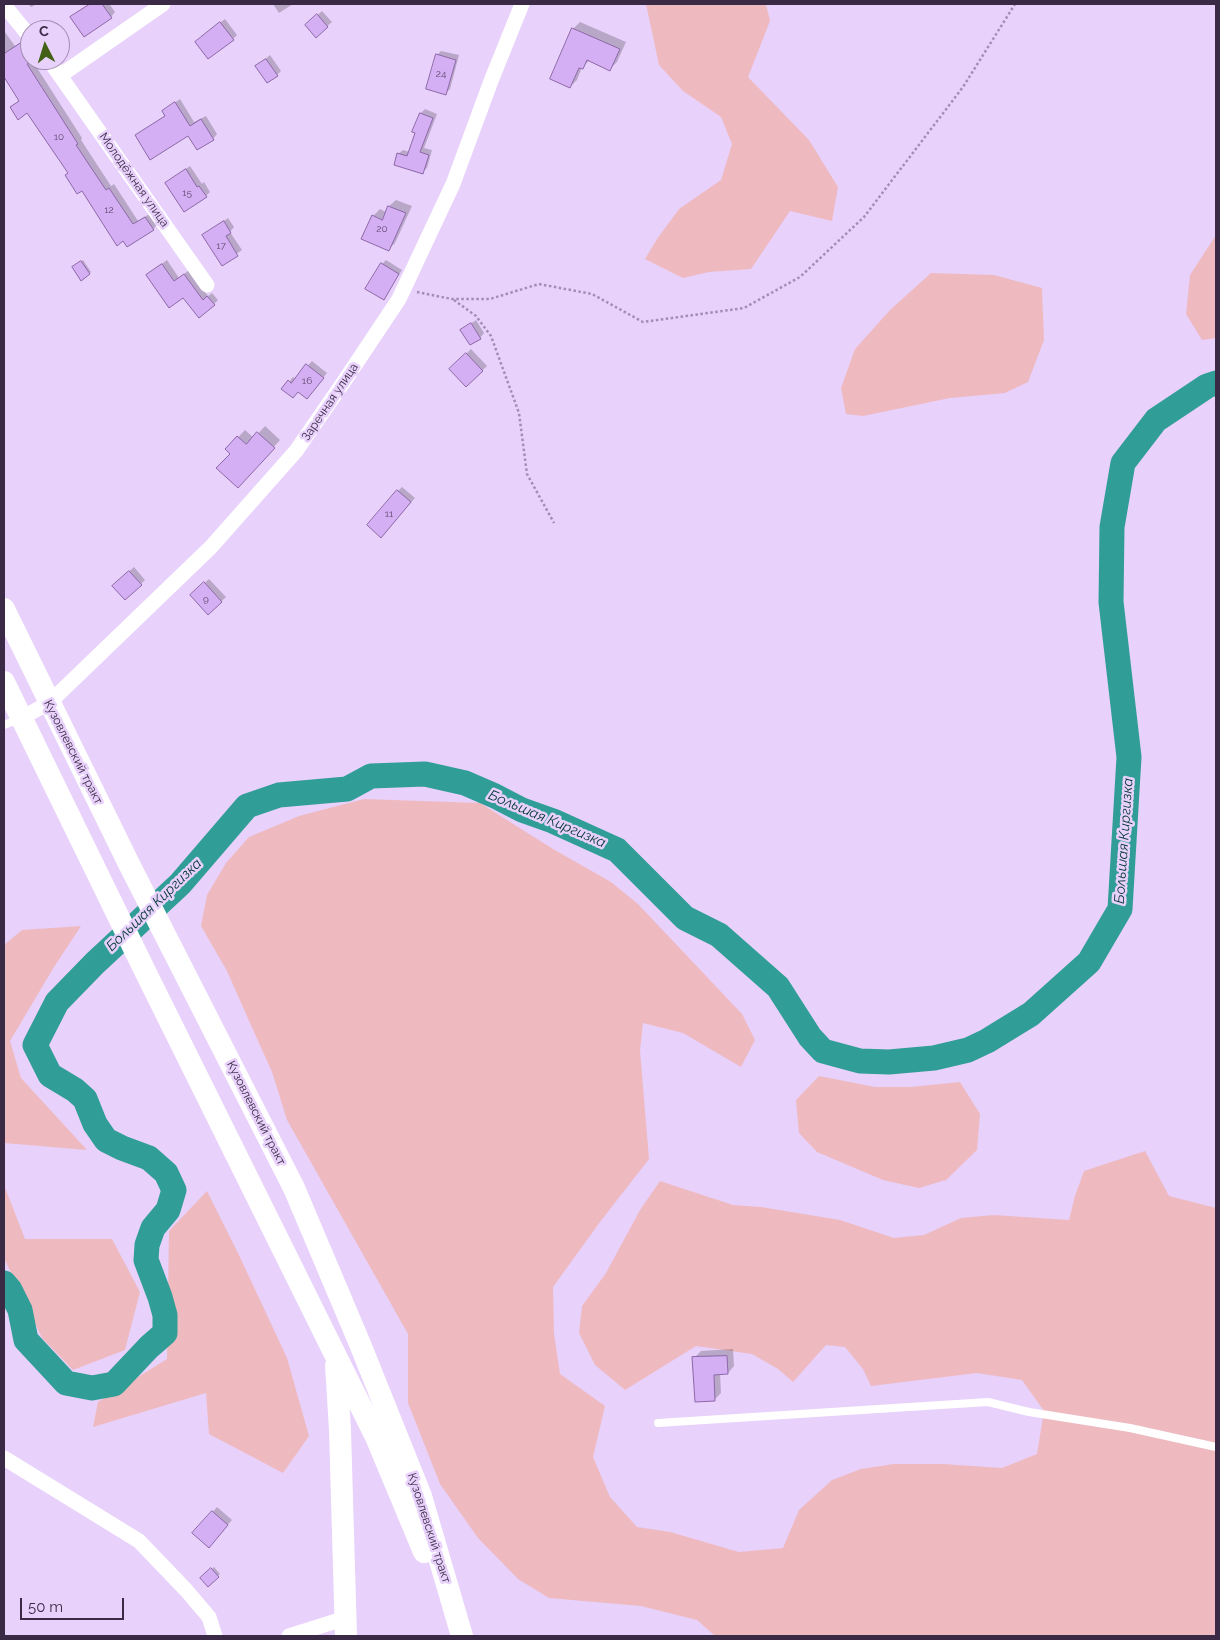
<!DOCTYPE html>
<meta charset="utf-8">
<style>
body{margin:0}
#map{position:relative;width:1220px;height:1640px;overflow:hidden;background:#e8d1fb;font-family:Raleway,sans-serif}
canvas{display:block}
.frame{position:absolute;inset:0;border:5px solid #3a2a45;pointer-events:none}
.north{position:absolute;left:20px;top:20px;width:50px;height:50px;box-sizing:border-box;background:#e8d1fb;border:1px solid #a28eb2;border-radius:50%;rotate:355deg;font-size:14px;font-weight:700;line-height:20px;text-align:center;color:#3a2a45}
.north::after{content:'';display:block;margin:auto;width:18px;height:22px;background:#426116;clip-path:polygon(50% 0,100% 100%,50% 72%,0 100%)}
.scale{position:absolute;left:20px;top:1598px;width:104px;height:22px;box-sizing:border-box;border:2px solid #3a2a45;border-top:0;padding-left:6px;font-size:15px;line-height:18px;white-space:nowrap;color:#3a2a45;-webkit-text-stroke:4px #e8d1fb;paint-order:stroke}
</style>
<div id="map">
<canvas width="1220" height="1640"></canvas>
<div class="frame"></div>
<div class="north">С</div>
<div class="scale">50 m</div>
</div>
<script>
const ctx = document.querySelector('canvas').getContext('2d');
ctx.lineJoin = 'round';
function fillPath(path, color) {
  ctx.fillStyle = color;
  ctx.fill(path, 'evenodd');
}
function trace(path, color, width, dash) {
  ctx.strokeStyle = color;
  ctx.lineWidth = width;
  ctx.lineCap = dash ? 'butt' : 'round';
  ctx.setLineDash(dash || []);
  ctx.stroke(path);
}
function drawText(font, color, halo, rows, align = 'center') {
  ctx.font = font + ' Raleway,sans-serif';
  ctx.lineWidth = 5;
  ctx.setLineDash([]);
  ctx.textBaseline = 'middle';
  ctx.strokeStyle = halo;
  ctx.fillStyle = color;
  for (const [text, x, y, turn = 0] of rows) {
    ctx.save();
    ctx.translate(x, y);
    ctx.rotate((+turn || 0) * Math.PI / 180);
    ctx.textAlign = isNaN(turn) ? turn : align;
    if (halo) ctx.strokeText(text, 0, 0);
    ctx.fillText(text, 0, 0);
    ctx.restore();
  }
}
fillPath(new Path2D(`
 M646,4H766L770,21L748,77L809,140L838,187L832,221L790,211L751,269L709,272L683,278L645,259L657,239L679,209L721,180L732,144L721,117L683,91L659,65Z
 M1216,235V338L1202,340L1186,314L1190,275Z
 M931,273L994,275L1042,288L1044,340L1028,382L1005,393L950,398L863,416L846,414L841,388L855,349L890,310Z
 M364,799L480,803L553,849L611,882L638,904L742,1014L755,1040L741,1067L683,1033L643,1023L640,1050L649,1159L600,1222L553,1287L554,1333L560,1374L605,1406L593,1457L610,1497L637,1527L670,1532L739,1552L783,1548L799,1510L832,1480L861,1469L894,1464H943L1002,1468L1037,1454L1044,1411L1022,1380L977,1373L871,1386L863,1369L845,1347L826,1345L793,1382L778,1369L752,1354L696,1346L625,1390L595,1365L579,1333L582,1306L606,1273L640,1210L660,1181L733,1205L761,1207L840,1220L894,1238L924,1235L961,1218L994,1215L1069,1220L1075,1196L1084,1171L1145,1151L1169,1196L1216,1208V1636H715L697,1620L641,1606L549,1598L518,1579L478,1538L440,1484L408,1403V1334L287,1120L272,1072L250,1023L227,971L201,926L207,895L226,863L249,837L299,816Z
 M81,926L54,967L10,1041L21,1078L87,1150L4,1143V945L22,930Z
 M819,1076L875,1087H911L960,1082L980,1114L977,1150L946,1180L919,1188L883,1180L817,1152L799,1133L796,1100Z
 M4,1185L25,1239H112L140,1292L125,1350L73,1370L42,1338L4,1258Z
 M207,1191L239,1255L287,1358L309,1436L283,1473L209,1434L206,1393L93,1427L98,1402L167,1359L169,1231Z`), '#eebac0');
fillPath(new Path2D(`
 M28,4H37L31,7Z
 M90,4H113L110,5L115,12L111,17L76,13Z
 M273,4H293L279,13Z
 M322,11L332,22L316,36L311,21Z
 M225,19L237,35L233,39L201,37Z
 M580,22L626,42L617,62L610,69L590,60L582,67L577,80L570,87L573,29Z
 M5,32L15,46L26,39L30,46V60H32L82,138L81,140L111,186L114,184L138,221L151,213L158,224L153,229L127,245L69,173L28,112L11,107L20,100L4,75V33Z
 M441,51L459,55L450,89L446,93L437,55Z
 M270,55L281,71L277,75L257,66Z
 M180,99L194,122L206,116L217,134L213,139L189,134L136,135L166,115L163,111Z
 M425,109L437,114L424,148L432,150L427,168L422,172L398,154L403,150L410,152L421,113Z
 M190,166L202,184L204,182L210,192L206,196L166,183Z
 M396,200L412,206L395,243L388,250L373,216L380,209L386,212L389,206Z
 M228,218L234,227L230,232L242,250L222,264L204,235Z
 M83,260L91,272L90,273L75,266Z
 M167,260L179,278L189,270L208,296L212,293L218,300L214,304L183,297L147,275Z
 M386,260L402,270L384,298L382,264Z
 M476,320L484,333L480,338L462,330Z
 M471,349L487,366L466,386L451,369Z
 M312,361L327,373L311,393L283,389L293,377L296,379Z
 M265,426L280,440L244,480L231,453L227,449L245,430L254,438Z
 M402,487L415,498L385,532L398,491Z
 M134,567L145,580L141,584L118,581Z
 M209,579L226,597L208,614L191,595Z
 M733,1349L734,1366L728,1373H720L721,1393L714,1400L694,1358L701,1351Z
 M217,1507L232,1520L213,1542L194,1533Z
 M214,1567L220,1574L208,1585L202,1578Z`), '#0003');
trace(new Path2D(`
 M4,1283L10,1290L20,1310L26,1340L66,1383L92,1388L114,1384L149,1347L165,1333V1315L160,1297L146,1260L147,1245L153,1228L168,1210L174,1190L166,1173L149,1158L122,1148L106,1140L95,1124L85,1099L75,1090L50,1075L35,1045L57,1002L95,963L180,884L247,806L279,795L347,789L371,776L425,774L465,783L495,796L522,810L553,821L617,850L685,918L719,935L778,987L810,1037L823,1051L860,1061L889,1062L934,1058L968,1050L987,1041L1031,1014L1089,962L1120,909L1129,757L1111,602L1112,527L1123,463L1156,420L1207,386L1216,383`), '#319d97', 25);
const building = new Path2D(`
 M90,4H102L112,18L84,37L70,17Z
 M317,14L328,27L316,38L305,25Z
 M220,22L234,40L208,59L195,42Z
 M572,28L620,49L610,71L587,60L583,69L579,68L570,88L550,79Z
 M21,43L30,60L32,61L27,64L78,144L76,145L106,190L109,188L133,224L145,217L154,230L127,247L123,241L117,246L82,191L77,194L65,175L68,173L27,113L18,120L10,107L19,101L4,77V54Z
 M436,54L456,60L446,95L426,89Z
 M266,59L278,76L267,83L255,66Z
 M175,102L190,126L201,119L214,140L197,150L188,136L150,160L135,135L165,116L162,111Z
 M420,113L433,118L420,152L429,155L423,174L394,165L397,153L407,156L415,133L412,132Z
 M186,169L197,187L199,186L207,197L184,212L165,183Z
 M388,206L406,213L389,251L361,239L372,215L382,220Z
 M224,221L231,233L226,236L238,256L222,266L202,235Z
 M81,261L90,274L81,281L72,267Z
 M381,263L399,274L384,300L365,289Z
 M162,264L174,281L184,274L203,300L207,296L215,305L199,318L183,298L169,308L146,275Z
 M471,323L481,339L470,345L460,330Z
 M466,353L483,371L466,387L449,369Z
 M306,364L324,378L307,399L298,392L293,398L281,389L288,380L291,383Z
 M257,432L275,448L238,488L216,468L230,454L225,449L237,436L246,444Z
 M397,490L411,502L381,538L367,525Z
 M129,571L142,585L125,600L112,586Z
 M204,582L222,602L208,615L190,595Z
 M727,1356L728,1374L714,1375L715,1401L695,1402L692,1357Z
 M212,1511L228,1525L209,1548L192,1533Z
 M211,1568L219,1577L208,1587L200,1578Z`);
fillPath(building, '#d5aff3');
trace(building, '#8c68a7', 1);
trace(new Path2D(`
 M417,292L452,299H490L539,284L592,294L643,322L744,308L800,277L864,217L963,87L1015,4
 M454,300L476,316L491,336L519,413L527,474L554,523`), '#a28eb2', 2.5, [2.5, 2.5]);
trace(new Path2D(`
 M4,725L19,719
 M658,1423L988,1402L1029,1412L1130,1428L1216,1447`), '#fff', 8);
trace(new Path2D(`
 M4,5L30,37
 M49,60L207,285
 M61,75L163,4
 M21,718L49,703L211,547L296,451L345,380L399,299L453,184L491,81L522,4
 M4,1458L139,1541L186,1590L209,1617L215,1636
 M289,1636L346,1618`), '#fff', 15);
trace(new Path2D(`
 M4,609L129,864L294,1188L360,1344L421,1496L462,1636
 M4,682L143,967L376,1437L424,1552
 M336,1365L340,1430L346,1636`), '#fff', 22);
drawText('10px', '#614b70', null, [
 ["24",441,74],
 ["10",59,137],
 ["15",187,193],
 ["12",109,210],
 ["20",382,229],
 ["17",221,246],
 ["16",307,381],
 ["11",389,514],
 ["9",206,599]
]);
drawText('12px', '#3a2a45', '#e8d1fb', [
 ["Молодёжная улица",134,180,55],
 ["Заречная улица",330,402,-56],
 ["Кузовлевский тракт",73,752,63],
 ["Кузовлевский тракт",256,1113,63],
 ["Кузовлевский тракт",429,1528,72]
]);
drawText('italic 14px', '#023533', '#e8d1fb', [
 ["Большая Киргизка",547,819,23],
 ["Большая Киргизка",1124,841,-86],
 ["Большая Киргизка",154,905,-44]
]);
</script>
